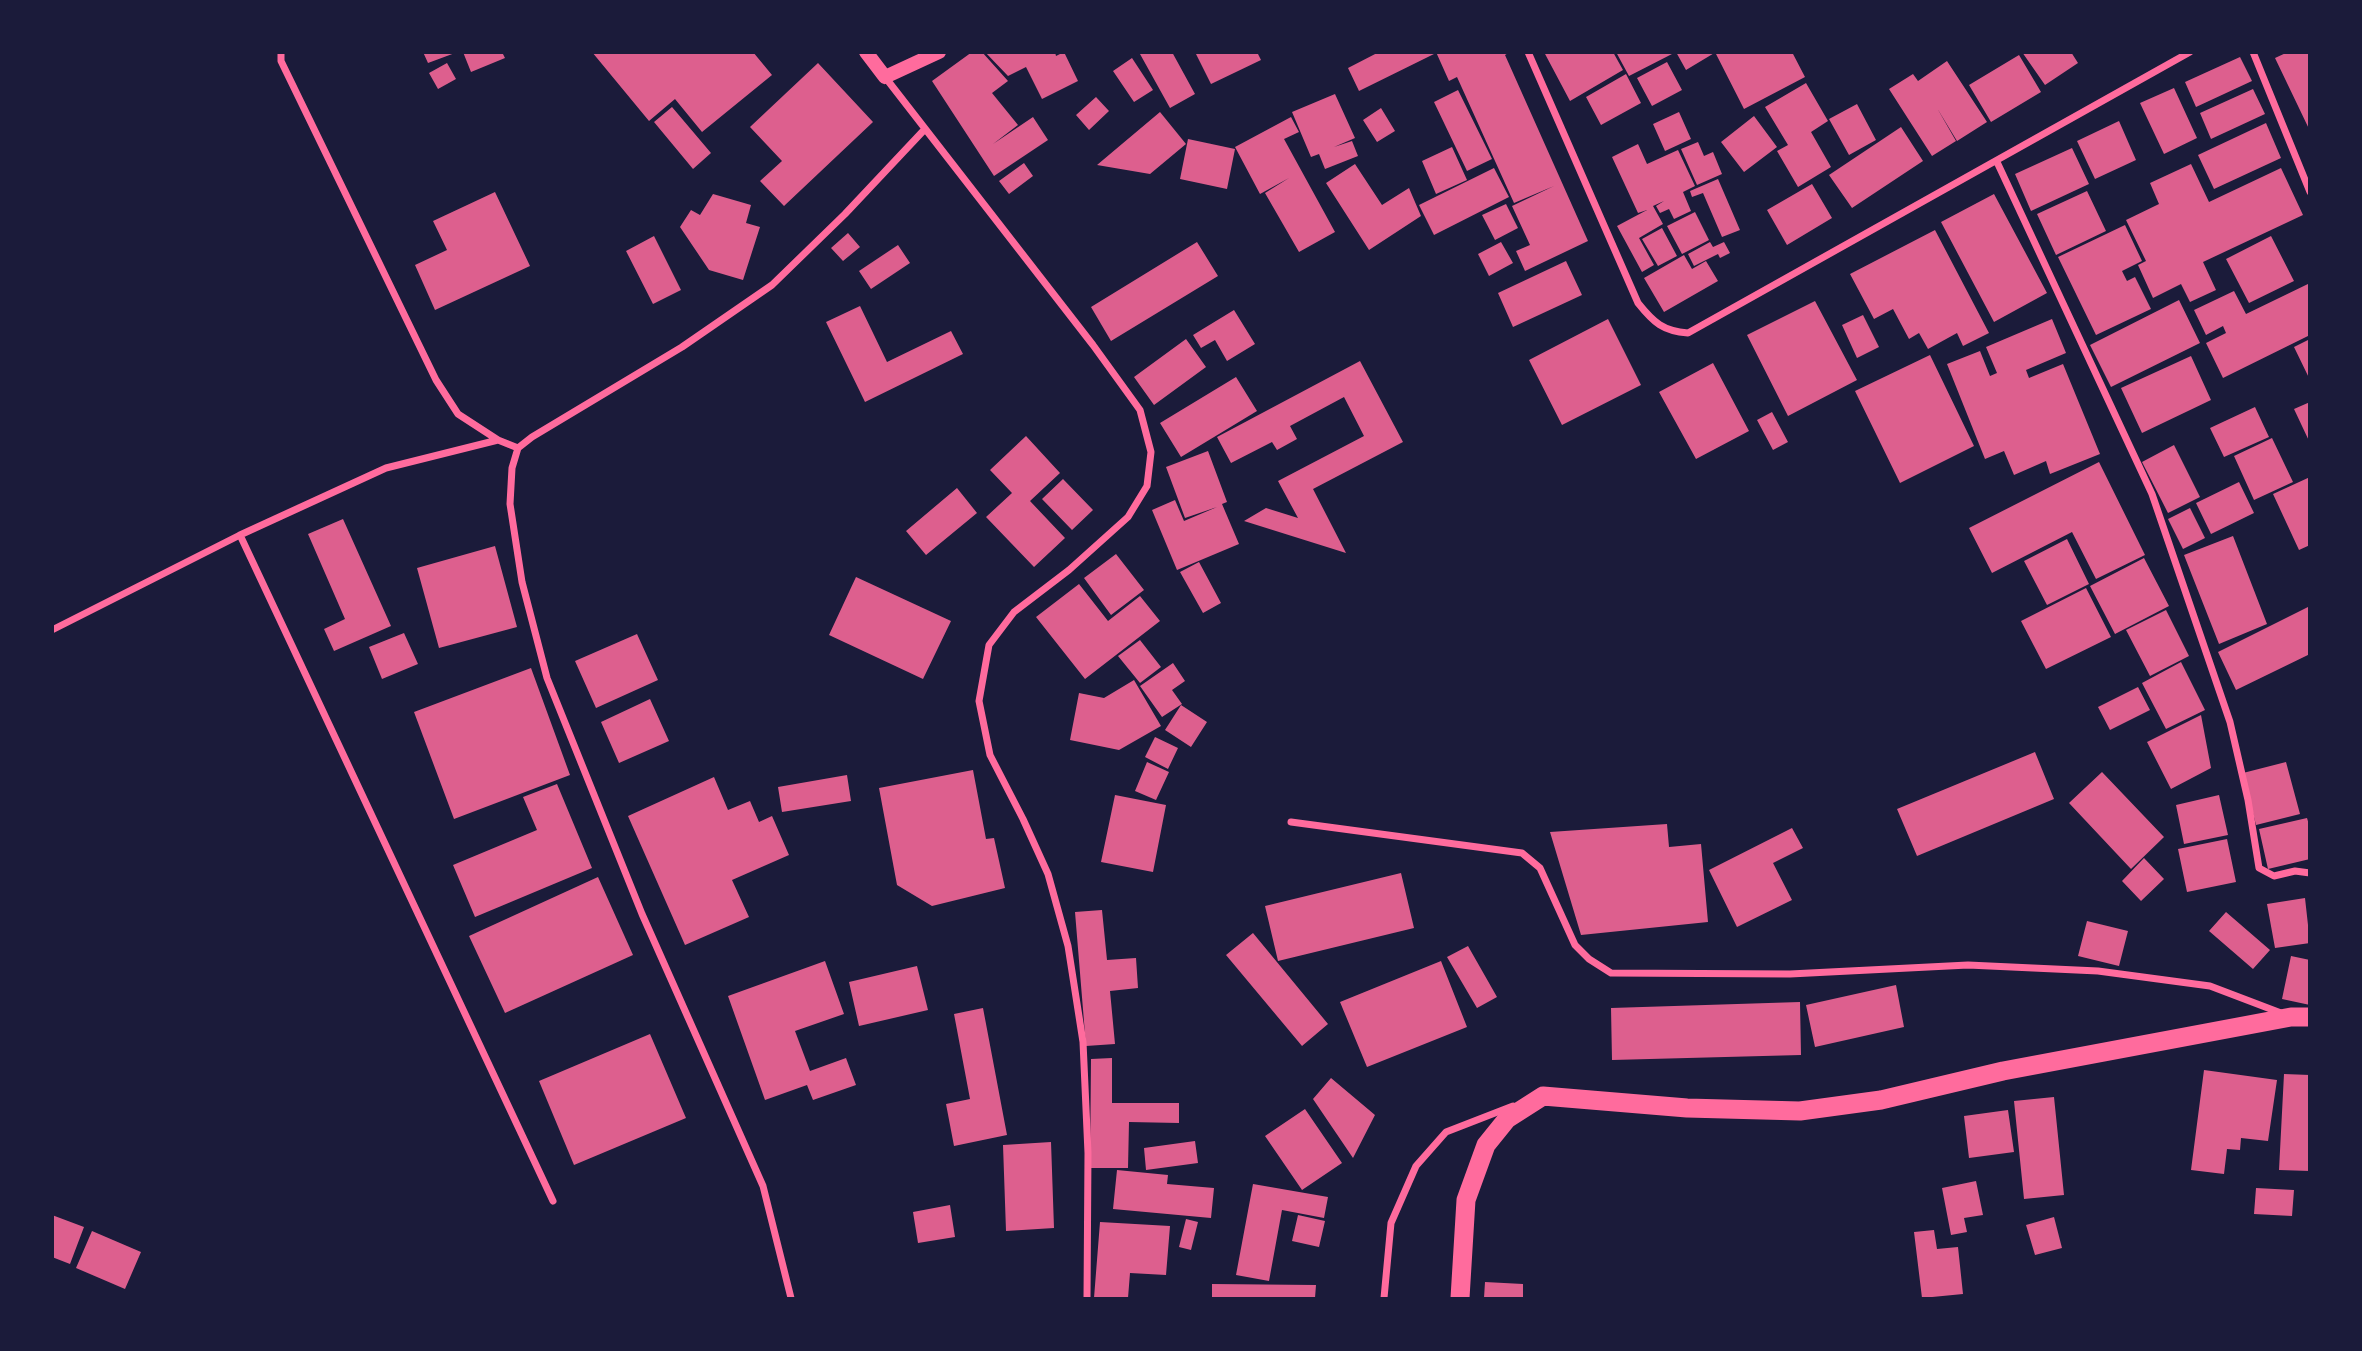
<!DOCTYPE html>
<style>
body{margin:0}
#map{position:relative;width:2362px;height:1351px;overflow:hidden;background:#1b1b3a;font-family:"Golos Text",sans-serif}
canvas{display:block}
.frame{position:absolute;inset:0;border:54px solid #1b1b3a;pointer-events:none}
</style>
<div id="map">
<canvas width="2362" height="1351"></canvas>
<div class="frame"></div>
</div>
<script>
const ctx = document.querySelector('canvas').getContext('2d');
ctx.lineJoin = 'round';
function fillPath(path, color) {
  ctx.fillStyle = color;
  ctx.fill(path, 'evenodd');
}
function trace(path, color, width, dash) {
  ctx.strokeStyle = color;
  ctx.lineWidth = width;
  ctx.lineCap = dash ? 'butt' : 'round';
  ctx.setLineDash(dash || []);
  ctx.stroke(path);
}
fillPath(new Path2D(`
 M423,52H455V53L428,63Z
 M463,52H502L505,58L471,72Z
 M592,52H753L772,75L702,132L675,99L649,121Z
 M972,52H982L1008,81L992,93L1018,125L993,144L1033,117L1048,140L994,176L932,81Z
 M985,52H1055L1056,56L1064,52L1078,81L1042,99L1026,67L1008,76Z
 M1143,52H1172L1195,94L1170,108L1140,54Z
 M1195,52H1257L1261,60L1211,84Z
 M1379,52H1433L1434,54L1359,91L1348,68Z
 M1436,52H1510L1505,55L1588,241L1525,271L1516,251L1530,245L1512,206L1554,186L1514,203L1457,77L1449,81Z
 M1544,52H1613L1623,70L1570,101Z
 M1616,52H1671L1672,54L1629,76Z
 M1676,52H1716L1686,70Z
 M1719,52H1792L1805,77L1744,109L1716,54Z
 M2022,52H2071L2078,63L2045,85Z
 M2288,52H2310V131L2275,58Z
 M2019,55L2041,92L1991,122L1969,85Z
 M2240,57L2252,81L2196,107L2185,82Z
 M1132,58L1153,90L1134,102L1113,71Z
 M1947,61L1987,122L1957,141L1937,108L1956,141L1932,156L1889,89L1913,74L1918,81Z
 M1667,62L1682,90L1652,106L1637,78Z
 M447,63L456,79L438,89L429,73Z
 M818,63L873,122L784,206L760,181L782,161L750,127Z
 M1626,74L1641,103L1601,125L1586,97Z
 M1806,83L1828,121L1811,132L1831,167L1798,187L1777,151L1788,145L1765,107Z
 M2174,88L2197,138L2164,154L2140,103Z
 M2253,89L2265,114L2211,139L2200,113Z
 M1458,90L1492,159L1467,171L1434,102Z
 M1335,94L1355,138L1334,147L1352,141L1358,156L1325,169L1319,154L1311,157L1292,112Z
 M1096,97L1109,111L1089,130L1076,115Z
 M1857,104L1876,140L1849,155L1829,119Z
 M672,107L711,153L693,169L654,122Z
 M1381,108L1395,131L1377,142L1363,120Z
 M1160,112L1186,144L1150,174L1097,165Z
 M1679,112L1691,139L1665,151L1653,124Z
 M1754,116L1777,147L1744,172L1721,142Z
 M1291,117L1299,132L1284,139L1335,232L1299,252L1265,193L1289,178L1260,194L1235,147Z
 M2119,121L2136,160L2095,179L2077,141Z
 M2266,123L2281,158L2214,189L2198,155Z
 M1901,127L1923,161L1852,208L1829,175Z
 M1188,139L1235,149L1227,189L1180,179Z
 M1698,142L1704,156L1713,152L1722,174L1697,185L1681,149Z
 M1638,144L1647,164L1678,150L1695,186L1683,192L1691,211L1674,219L1669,209L1660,213L1656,206L1664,201L1653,206L1663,224L1639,238L1654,265L1642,272L1617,226L1647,210L1638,213L1612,157Z
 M1452,147L1467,180L1436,194L1422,161Z
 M2072,148L2089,184L2031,211L2015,174Z
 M1024,163L1033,176L1009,194L999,181Z
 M1355,164L1382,205L1409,188L1421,216L1369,250L1326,183Z
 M2191,164L2209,202L2281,168L2303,215L2203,262L2216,290L2190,302L2181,284L2153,298L2138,265L2146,261L2126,220L2159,204L2150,183Z
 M1494,168L1509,197L1434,235L1419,205Z
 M1718,179L1740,230L1722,237L1703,193L1692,197L1690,191Z
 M1812,184L1832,218L1787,245L1767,210Z
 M2087,191L2106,231L2056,255L2037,214Z
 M495,192L530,266L435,310L415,265L447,250L433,221Z
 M713,194L751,205L746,223L760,227L743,280L709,270L680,227L691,210L700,215Z
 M1994,194L2047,293L1994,322L1941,222Z
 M1506,204L1518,228L1495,240L1482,215Z
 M1695,212L1709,240L1682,254L1667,226Z
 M2125,225L2142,261L2122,271L2127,281L2135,277L2151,309L2096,335L2058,257Z
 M1662,228L1677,256L1658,266L1642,239Z
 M1935,230L1989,333L1963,346L1957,333L1928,349L1919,333L1909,339L1893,309L1874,319L1850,274Z
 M848,233L860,247L843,261L831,248Z
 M654,236L681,290L653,304L626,251Z
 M2271,236L2294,281L2249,303L2226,259Z
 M1197,242L1218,276L1111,341L1091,307Z
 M1501,242L1513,263L1489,276L1478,254Z
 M1710,242L1713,247L1724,242L1730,253L1720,258L1718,254L1694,266L1688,254Z
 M898,245L910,263L871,289L859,271Z
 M1684,255L1692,269L1706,261L1718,281L1664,312L1644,278Z
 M1566,261L1582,295L1513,327L1498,293Z
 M2310,283V335L2223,378L2206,343L2226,333L2223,326L2206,335L2194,310L2234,291L2246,314Z
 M2179,300L2200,343L2111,387L2090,345Z
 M1815,301L1857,380L1788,416L1747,335Z
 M860,306L887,362L951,331L963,354L865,402L826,322Z
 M1234,310L1255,344L1227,361L1215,340L1201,348L1193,335Z
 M1863,315L1879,347L1857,358L1842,325Z
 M1608,319L1641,385L1562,425L1529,360Z
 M2052,319L2066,353L2026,370L2029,378L2063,364L2100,454L2050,474L2046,461L2014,475L2004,451L1985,459L1947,364L1980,351L1990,376L1997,373L1986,347Z
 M1186,339L1206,367L1154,405L1134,377Z
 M2310,339V380L2294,347Z
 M1930,355L1974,446L1900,483L1855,391Z
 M2191,356L2211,400L2142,433L2121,388Z
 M1360,361L1403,442L1313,489L1346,553L1244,521L1266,508L1298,518L1278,481L1364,436L1344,397L1290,426L1297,439L1277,450L1272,442L1231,463L1217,437Z
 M1713,363L1749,431L1696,459L1659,392Z
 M1236,377L1257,411L1181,457L1160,423Z
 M2310,402V443L2294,409Z
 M2255,407L2269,437L2224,457L2210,428Z
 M1772,412L1788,442L1773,450L1757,420Z
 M1026,436L1060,473L1030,501L1065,538L1034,567L986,517L1012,493L990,470Z
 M2272,438L2293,482L2254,500L2234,456Z
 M2174,445L2200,497L2168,513L2142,462Z
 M1208,451L1227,502L1222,504L1239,544L1177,570L1152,510L1175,500L1184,521L1217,507L1185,518L1166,467Z
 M2099,462L2145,555L2096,579L2072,532L1992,573L1969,528Z
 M2310,477V545L2299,550L2273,494Z
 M1063,479L1093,510L1072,530L1042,499Z
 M2239,482L2254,513L2211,534L2196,503Z
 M957,488L977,513L926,555L906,531Z
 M2190,508L2205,538L2183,549L2168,519Z
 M343,519L391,626L334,651L324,629L345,619L308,534Z
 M2233,536L2267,624L2219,644L2184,555Z
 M2067,539L2089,584L2047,605L2024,561Z
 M495,546L517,627L439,648L417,568Z
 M1116,554L1144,590L1111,615L1084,578Z
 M2144,558L2169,606L2115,634L2090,586Z
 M1199,562L1221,603L1203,613L1180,572Z
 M856,577L951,621L923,679L829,635Z
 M1079,584L1108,621L1140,596L1160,621L1085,679L1036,617Z
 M2086,588L2111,637L2046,669L2021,621Z
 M2310,606V654L2236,690L2218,652Z
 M2166,610L2189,656L2150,676L2126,630Z
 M404,633L418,664L382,679L369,647Z
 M637,634L658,680L596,708L575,661Z
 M1140,640L1161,667L1140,683L1118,656Z
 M2181,662L2205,710L2166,729L2142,683Z
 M1173,663L1185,681L1172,690L1182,704L1162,717L1140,686Z
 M531,668L570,775L454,819L414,712Z
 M1134,680L1161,726L1119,750L1070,740L1079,693L1104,698Z
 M2138,687L2150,710L2110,730L2098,707Z
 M650,699L669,741L619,763L601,722Z
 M1181,705L1207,722L1191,747L1165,730Z
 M2201,715L2211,768L2171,789L2147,742Z
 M1155,737L1178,748L1168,769L1145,757Z
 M2035,752L2054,799L1917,856L1897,809Z
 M1147,762L1169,772L1156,800L1135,791Z
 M2286,762L2300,814L2256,825L2243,773Z
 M973,770L986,839L994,838L1005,888L932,906L897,885L879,788Z
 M2102,772L2164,837L2131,869L2069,803Z
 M847,775L851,801L782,812L778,787Z
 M714,777L728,810L750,801L759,822L772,816L789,855L732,880L749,917L685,945L628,816Z
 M557,784L592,868L475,917L453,865L537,830L523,797Z
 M1115,795L1166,805L1153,872L1101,862Z
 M2219,795L2228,835L2184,844L2176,805Z
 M2307,818L2310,828V859L2268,869L2259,829Z
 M1667,824L1669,847L1701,844L1708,922L1581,935L1550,832Z
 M1792,828L1803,848L1773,863L1792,900L1737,927L1709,870Z
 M2227,839L2236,882L2187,892L2178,849Z
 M2144,858L2164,879L2141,901L2122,881Z
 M1401,873L1414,928L1278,961L1265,906Z
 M598,877L633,955L505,1013L469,936Z
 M2305,898L2310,943L2275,948L2267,904Z
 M1102,910L1107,960L1136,958L1138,988L1110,991L1115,1044L1086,1046L1075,912Z
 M2226,912L2270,950L2253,969L2209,931Z
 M2087,921L2128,931L2119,966L2078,956Z
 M1253,933L1328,1024L1302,1046L1226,955Z
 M1468,946L1497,997L1477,1008L1447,957Z
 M2291,956L2310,960V1005L2282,999Z
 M825,961L844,1014L795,1031L810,1071L846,1058L856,1085L813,1100L807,1085L765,1100L728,996Z
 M1441,961L1467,1027L1367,1067L1340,1002Z
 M917,966L928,1010L859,1026L849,982Z
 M1896,985L1904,1027L1815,1047L1806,1005Z
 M1800,1002L1801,1055L1612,1060L1611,1008Z
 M983,1008L1007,1135L954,1146L946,1104L970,1099L954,1014Z
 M650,1034L686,1118L574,1165L539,1081Z
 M1112,1058V1103H1179V1123L1129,1122L1128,1168H1090L1091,1059Z
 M2204,1070L2277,1080L2268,1141L2241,1138L2240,1150L2227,1149L2224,1174L2191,1170Z
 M2284,1074L2310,1075V1171L2279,1170Z
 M1331,1078L1375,1115L1353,1158L1313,1099Z
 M2054,1097L2064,1195L2024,1199L2014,1101Z
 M1305,1109L1342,1163L1302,1190L1265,1136Z
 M2008,1110L2014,1152L1969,1158L1964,1116Z
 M1195,1141L1198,1163L1146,1170L1144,1148Z
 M1051,1142L1054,1228L1006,1231L1003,1145Z
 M1117,1170L1168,1175L1167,1184L1214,1188L1211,1218L1113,1209Z
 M1976,1181L1983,1215L1964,1218L1967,1232L1951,1235L1942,1188Z
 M1253,1184L1328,1197L1324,1218L1282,1210L1269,1281L1236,1275Z
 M2256,1188L2294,1190L2292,1216L2254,1214Z
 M950,1205L955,1237L918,1243L913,1212Z
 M52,1215L84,1227L70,1264L52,1257Z
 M1298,1215L1325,1221L1319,1247L1292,1241Z
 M2054,1217L2062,1248L2035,1255L2026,1225Z
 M1186,1219L1198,1222L1191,1250L1179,1247Z
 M1100,1222L1170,1226L1166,1275L1130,1273L1128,1298H1094Z
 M1934,1230L1937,1249L1958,1247L1963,1294L1922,1298L1914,1232Z
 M92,1231L141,1252L125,1289L76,1268Z
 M1485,1282L1523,1284V1298H1484Z
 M1212,1284L1316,1285L1315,1298H1212Z`), '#dd5f8e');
trace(new Path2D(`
 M281,52V61L436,380L458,414L498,440L518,448
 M1528,52L1638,303C1654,323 1663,331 1688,333L2190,52
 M2253,52L2310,192
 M885,77L1093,345L1140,410L1151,452L1147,486L1128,517L1069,570L1014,612L989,645L979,701L990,755L1023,819L1048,874L1068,946L1083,1042L1088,1153L1087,1298
 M1997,162L2152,494L2230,722L2248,800L2259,868L2274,876L2295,871L2310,873
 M240,535L553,1201
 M52,630L240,535L386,468L498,440
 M1291,822L1522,853L1540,868L1575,945L1589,959L1611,973L1790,974L1968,965L2098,971L2210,986L2281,1013
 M791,1298L763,1186L642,914L547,678L522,582L510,504L512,468L518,448L532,437L682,347L772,285L845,214L925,129
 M1384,1298L1391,1223L1416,1166L1446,1132L1513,1106`), '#ff6b9d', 7);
trace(new Path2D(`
 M866,52L885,77L939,52`), '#ff6b9d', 14);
trace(new Path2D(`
 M1460,1298L1466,1200L1486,1145L1507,1119L1543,1096L1687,1108L1800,1111L1881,1100L2003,1071L2291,1017H2310`), '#ff6b9d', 19);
</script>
